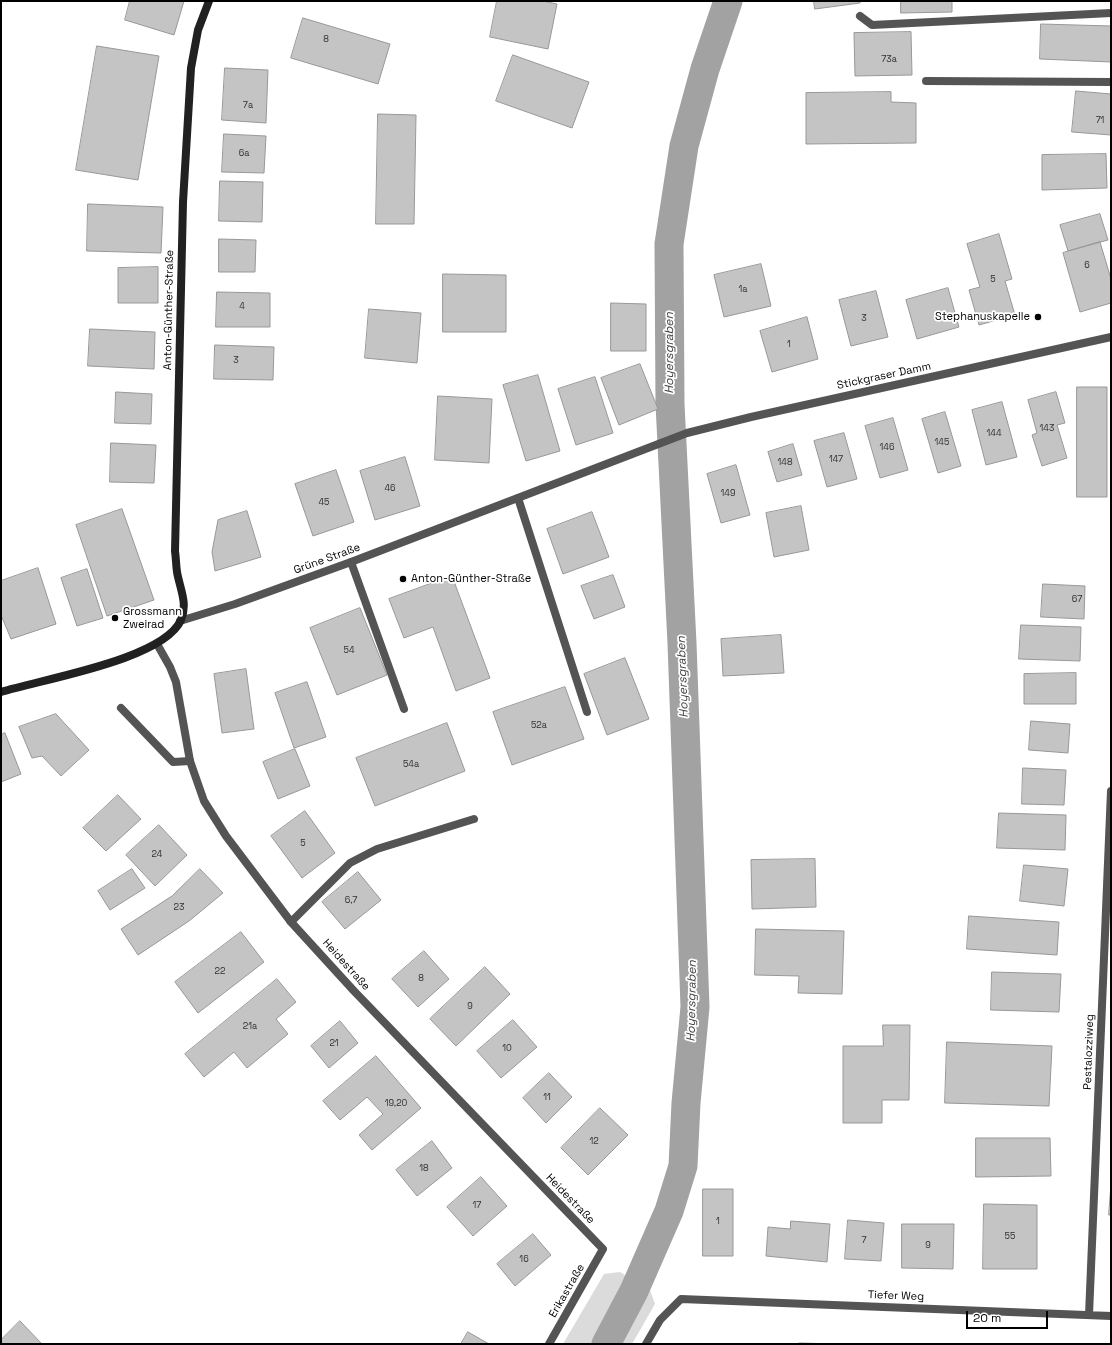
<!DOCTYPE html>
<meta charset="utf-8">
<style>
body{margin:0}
#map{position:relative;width:1112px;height:1345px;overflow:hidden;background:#fff;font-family:"Space Grotesk",sans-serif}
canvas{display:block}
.frame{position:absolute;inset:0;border:2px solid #000;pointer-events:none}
.scale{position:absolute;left:966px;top:1311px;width:82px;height:18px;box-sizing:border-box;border:2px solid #000;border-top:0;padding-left:5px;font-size:12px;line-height:14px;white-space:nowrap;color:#000;-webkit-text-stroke:3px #fff;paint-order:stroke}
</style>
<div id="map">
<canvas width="1112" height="1345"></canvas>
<div class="frame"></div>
<div class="scale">20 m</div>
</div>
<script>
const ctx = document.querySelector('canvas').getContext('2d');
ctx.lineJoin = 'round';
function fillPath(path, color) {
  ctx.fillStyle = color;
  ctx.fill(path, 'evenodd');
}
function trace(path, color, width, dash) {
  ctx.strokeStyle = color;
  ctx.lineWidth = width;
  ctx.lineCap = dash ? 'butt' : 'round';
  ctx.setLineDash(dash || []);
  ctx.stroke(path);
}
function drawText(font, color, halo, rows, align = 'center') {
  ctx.font = font + ' "Space Grotesk",sans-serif';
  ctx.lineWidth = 3.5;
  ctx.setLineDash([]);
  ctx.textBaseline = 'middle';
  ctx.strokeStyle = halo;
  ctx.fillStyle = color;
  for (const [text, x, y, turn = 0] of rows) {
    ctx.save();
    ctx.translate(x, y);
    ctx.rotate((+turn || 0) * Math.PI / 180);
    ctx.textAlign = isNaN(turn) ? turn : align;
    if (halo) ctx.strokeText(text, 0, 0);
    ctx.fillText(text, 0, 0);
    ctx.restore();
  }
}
fillPath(new Path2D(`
 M620,1272L628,1277L615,1307L595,1344H563L604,1274Z
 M645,1287L650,1290L655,1304L632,1344H614Z`), '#dbdbdb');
fillPath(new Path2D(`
 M628,1277L645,1287L614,1344H595L615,1307Z`), '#a2a2a2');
trace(new Path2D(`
 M606,1344L634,1291L669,1211L683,1166L686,1103L695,1007L682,643L670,404L669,244L684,146L705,69L728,1`), '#a2a2a2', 29);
const building = new Path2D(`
 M130,1H184L174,35L125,20Z
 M497,1H543L557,4L548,49L490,37Z
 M814,1H860V3L815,9Z
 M901,1H952V12L901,13Z
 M303,18L390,44L378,84L291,58Z
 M1041,24L1111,26V62L1040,59Z
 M911,32L912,75L855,76L854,33Z
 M97,46L159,56L138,180L76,170Z
 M513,55L589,82L572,128L496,101Z
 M225,68L268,70L266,123L222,120Z
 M1076,91L1111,94V135L1072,132Z
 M891,92V102L916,103V143L806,144V93Z
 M378,114L416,115L414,224H376Z
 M224,134L266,136L264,173L222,172Z
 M1106,154L1107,188L1042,190V155Z
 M220,181L263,182L262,222L219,221Z
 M88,204L163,207L161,253L87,251Z
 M1100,214L1108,240L1068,251L1060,225Z
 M999,234L1012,279L1005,281L1015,315L979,325L969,290L980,287L967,244Z
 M219,239L256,240L255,272H219Z
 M1100,242L1111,279V303L1080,312L1063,253Z
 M761,264L771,306L724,317L714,275Z
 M158,267V303H118V268Z
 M443,274L506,275V332H443Z
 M948,288L959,327L917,339L906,300Z
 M876,291L888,337L851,346L839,300Z
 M217,292L270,293V327H216Z
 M611,303L646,304V351H611Z
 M369,309L421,313L417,363L365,358Z
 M807,317L818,359L772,372L760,331Z
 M90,329L155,332L154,369L88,366Z
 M215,345L274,347L273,380L214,379Z
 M640,364L658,409L619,425L601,378Z
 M538,375L560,451L526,461L503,385Z
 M595,377L613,433L576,445L558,389Z
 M1077,387H1107V497H1077Z
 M116,392L152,394L151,424L115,423Z
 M1056,392L1065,423L1057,425L1067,458L1042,466L1032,435L1037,433L1028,400Z
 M438,396L492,399L489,463L435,460Z
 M1002,402L1017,457L986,465L972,410Z
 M945,412L961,466L938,473L922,419Z
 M893,418L908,470L880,478L865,426Z
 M844,433L857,479L827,487L814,441Z
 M111,443L156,445L154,483L110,482Z
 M793,444L802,475L777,482L768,452Z
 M405,457L420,506L375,520L360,471Z
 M736,465L750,515L721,523L707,474Z
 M336,470L354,522L313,536L295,484Z
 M801,506L809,550L774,557L766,513Z
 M122,509L154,600L107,616L76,525Z
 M247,511L261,557L215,571L212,552L218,520Z
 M592,512L609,557L563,574L547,529Z
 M38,568L56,624L11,639L1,615V581Z
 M87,569L103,618L77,626L61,578Z
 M613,575L625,607L594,619L581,586Z
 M452,576L490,678L456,691L433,627L404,638L389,599Z
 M1043,584L1085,586L1084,619L1041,617Z
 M360,608L387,675L337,695L310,628Z
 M1021,625L1081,627L1080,661L1019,659Z
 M781,635L784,673L723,676L721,639Z
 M625,658L649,719L607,735L584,674Z
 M246,669L254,729L222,733L214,674Z
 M1076,673V704H1024V674Z
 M307,682L326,737L294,748L275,693Z
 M565,687L584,739L512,765L493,712Z
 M56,714L89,750L61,776L42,756L32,758L19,727Z
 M1031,721L1070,724L1068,753L1029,750Z
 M447,723L465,771L375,806L356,758Z
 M5,733L21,774L1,782V735Z
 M295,749L310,786L278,799L263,762Z
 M1023,768L1066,770L1064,805L1022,804Z
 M118,795L141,819L106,851L83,828Z
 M305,811L335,853L302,878L271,836Z
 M999,813L1066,815L1065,850L997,848Z
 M159,825L187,855L155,886L126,855Z
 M815,859L816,907L752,909L751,860Z
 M1024,865L1068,869L1064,906L1020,901Z
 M132,869L145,888L110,910L98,891Z
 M200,869L223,893L189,921L138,955L121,929L172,896Z
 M358,872L381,900L345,929L322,902Z
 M969,916L1059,922L1057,955L967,949Z
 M756,929L844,931L842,994L798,993L799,976L755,975Z
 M241,932L264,962L198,1013L175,982Z
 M424,951L449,979L418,1007L392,979Z
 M485,967L510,994L456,1046L430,1019Z
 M992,972L1061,974L1059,1012L991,1010Z
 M277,979L296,1002L276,1019L288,1034L247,1068L234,1052L204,1077L185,1054Z
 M513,1020L537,1047L501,1078L477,1051Z
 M340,1021L358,1043L329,1068L311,1046Z
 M883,1025H910L909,1100H882V1123H843V1046H883Z
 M947,1042L1052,1046L1049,1106L945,1103Z
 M376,1056L421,1108L372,1150L359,1135L383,1114L367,1097L340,1120L323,1101Z
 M549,1073L572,1097L546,1123L523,1098Z
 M600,1108L628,1135L588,1175L561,1148Z
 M976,1138H1050L1051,1176L976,1177Z
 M432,1141L452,1168L417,1196L396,1170Z
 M481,1177L507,1206L473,1236L447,1207Z
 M1111,1184V1215H1109Z
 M703,1189H733V1256H703Z
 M984,1204L1037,1205V1269H983Z
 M848,1220L884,1223L881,1261L845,1259Z
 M791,1221L830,1224L827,1262L766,1256L768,1227L790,1229Z
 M902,1224H954L953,1269L902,1268Z
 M533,1234L551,1255L515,1286L497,1264Z
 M20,1321L42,1344H1V1340Z
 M468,1332L489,1344H461Z
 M799,1343L839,1344H799Z`);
fillPath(building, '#c4c4c4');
trace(building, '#989898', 1);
trace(new Path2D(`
 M860,16L872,25L1111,13
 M926,81L1111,82
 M518,498L587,712
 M351,562L404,709
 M121,708L173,762L190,761
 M291,922L350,863L377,849L474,819`), '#545454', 8);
trace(new Path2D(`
 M180,621L235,604L351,562L687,433L751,417L1111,337
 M157,644L170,667L176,682L190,761L204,801L226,836L291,922L354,991L603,1249L549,1344
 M1089,1315L1111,791
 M646,1344L660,1320L681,1299L1111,1316`), '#545454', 8);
trace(new Path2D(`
 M1,692C42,679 163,660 181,620C188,603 180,589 177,572C176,565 176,558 175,551L183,202L191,68L198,30L209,1`), '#212121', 8);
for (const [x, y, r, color] of [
 [1038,317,4,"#000"],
 [403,579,4,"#000"],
 [115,618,4,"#000"]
]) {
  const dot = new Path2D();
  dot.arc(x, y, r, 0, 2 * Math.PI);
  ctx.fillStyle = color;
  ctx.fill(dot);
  trace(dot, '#fff', 1.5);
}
drawText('9px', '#313131', null, [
 ["8",326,40],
 ["73a",889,60],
 ["7a",248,106],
 ["71",1100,121],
 ["6a",244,154],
 ["6",1087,266],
 ["5",993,280],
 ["1a",743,290],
 ["4",242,307],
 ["3",864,319],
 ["1",789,345],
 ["3",236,361],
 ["143",1047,429],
 ["144",994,434],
 ["145",942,443],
 ["146",887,448],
 ["147",836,460],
 ["148",785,463],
 ["46",390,489],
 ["149",728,494],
 ["45",324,503],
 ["67",1077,600],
 ["54",349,651],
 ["52a",539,726],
 ["54a",411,765],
 ["5",303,844],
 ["24",157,855],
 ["6,7",351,901],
 ["23",179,908],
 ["22",220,972],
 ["8",421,979],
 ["9",470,1007],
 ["21a",250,1027],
 ["21",334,1044],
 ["10",507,1049],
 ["11",547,1098],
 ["19,20",396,1104],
 ["12",594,1142],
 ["18",424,1169],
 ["17",477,1206],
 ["1",718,1222],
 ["55",1010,1237],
 ["7",864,1241],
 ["9",928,1246],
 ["16",524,1260]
]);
drawText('11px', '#000', '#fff', [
 ["Anton-Günther-Straße",169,310,-89],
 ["Stickgraser Damm",884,376,-12],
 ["Grüne Straße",327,559,-20],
 ["Heidestraße",346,965,48],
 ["Pestalozziweg",1089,1052,-88],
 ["Heidestraße",570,1199,46],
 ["Erikastraße",567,1291,-60],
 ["Tiefer Weg",896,1296,2]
]);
drawText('11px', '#000', '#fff', [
 ["Stephanuskapelle",1030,317,"right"],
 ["Anton-Günther-Straße",411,579],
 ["Grossmann",123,612],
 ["Zweirad",123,625]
], 'left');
drawText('italic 12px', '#434343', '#fff', [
 ["Hoyersgraben",670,353,-90],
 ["Hoyersgraben",683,677,-92],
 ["Hoyersgraben",692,1001,-89]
]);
</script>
